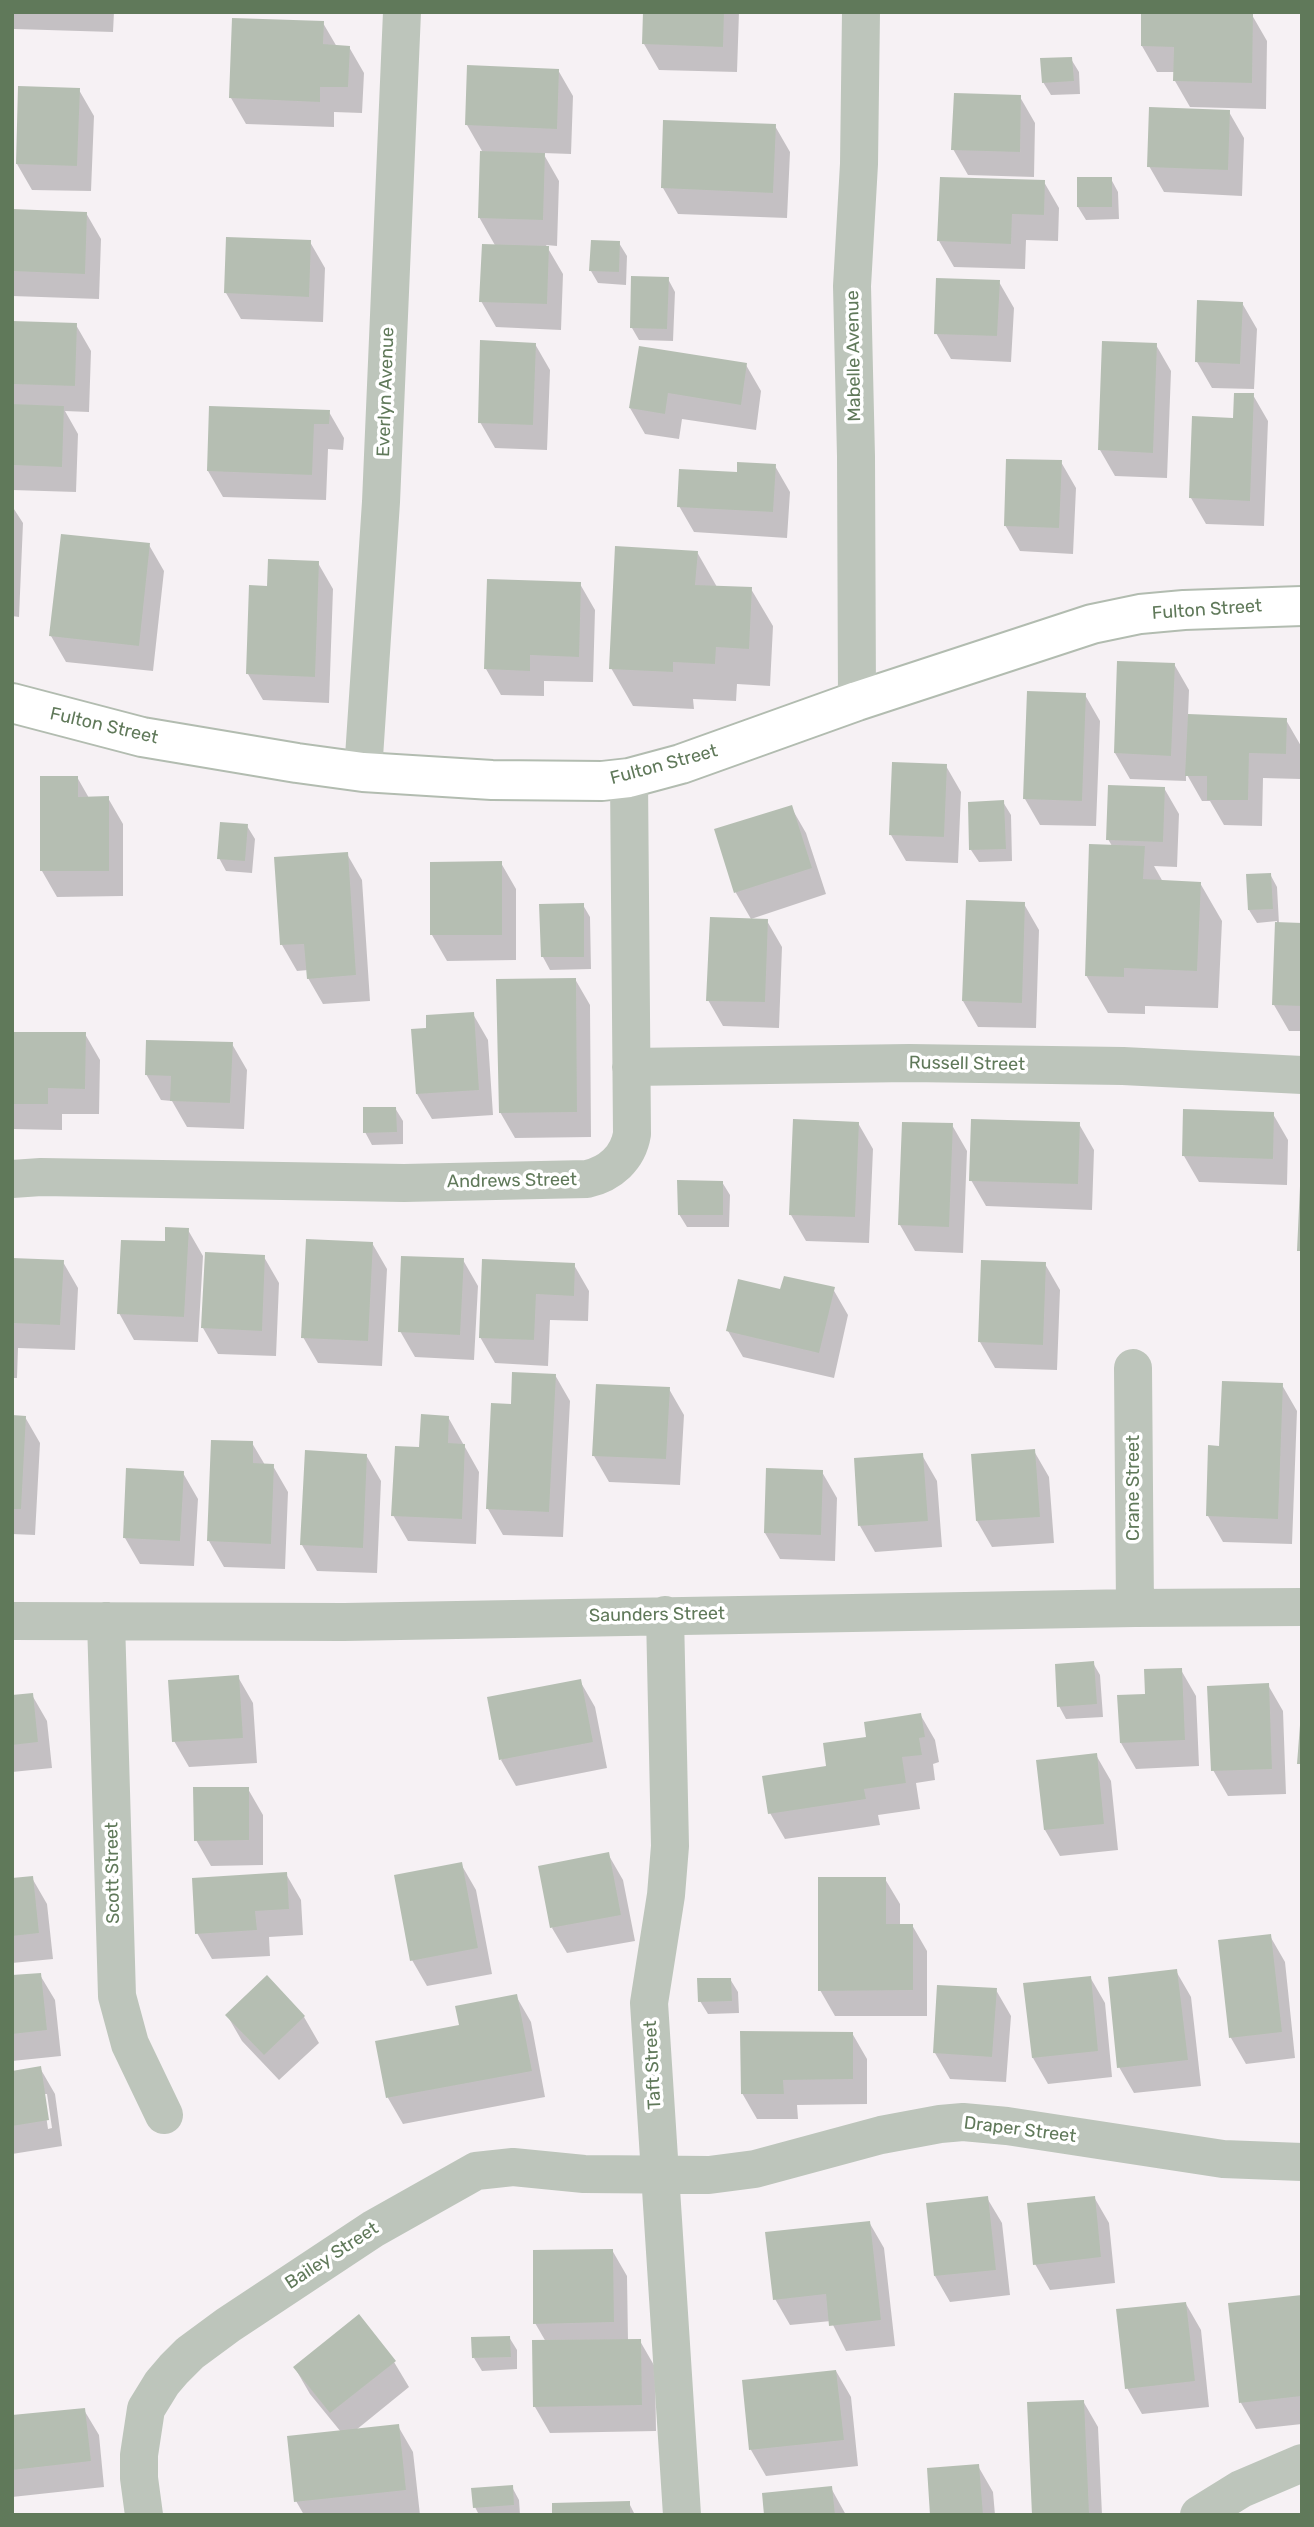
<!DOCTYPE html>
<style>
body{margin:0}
#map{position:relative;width:1314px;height:2527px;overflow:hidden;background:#f6f1f4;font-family:Rubik,sans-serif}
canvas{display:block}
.frame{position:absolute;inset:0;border:14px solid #60795a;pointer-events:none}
</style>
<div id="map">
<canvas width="1314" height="2527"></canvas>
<div class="frame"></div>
</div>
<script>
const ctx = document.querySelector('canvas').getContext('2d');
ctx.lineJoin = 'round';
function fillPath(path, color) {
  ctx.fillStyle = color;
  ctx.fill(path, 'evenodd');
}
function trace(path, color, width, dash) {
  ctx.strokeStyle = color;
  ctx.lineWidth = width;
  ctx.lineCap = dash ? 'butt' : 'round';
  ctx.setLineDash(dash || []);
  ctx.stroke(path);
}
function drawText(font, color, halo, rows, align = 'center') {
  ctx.font = font + ' Rubik,sans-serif';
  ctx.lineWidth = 7;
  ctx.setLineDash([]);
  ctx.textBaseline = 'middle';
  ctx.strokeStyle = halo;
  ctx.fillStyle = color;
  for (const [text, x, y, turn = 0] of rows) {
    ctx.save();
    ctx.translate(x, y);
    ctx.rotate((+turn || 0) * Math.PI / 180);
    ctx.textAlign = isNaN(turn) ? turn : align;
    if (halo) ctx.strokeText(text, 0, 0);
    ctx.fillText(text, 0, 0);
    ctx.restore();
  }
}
fillPath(new Path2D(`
 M12,12H114L113,32L14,29Z
 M645,12H739L737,72L659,70L644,44Z
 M1252,15L1267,41L1266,109L1190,107L1175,81V72H1157L1142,46Z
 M323,23L337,47H349L364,73L362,113L334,112V127L246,124L231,98Z
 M1071,59L1079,72L1080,94L1051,95L1043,82Z
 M558,70L573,96L571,154L543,153L559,181L557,246L546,245L563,274L561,330L496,327L481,301L496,247L479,217L482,151L467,125Z
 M79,90L94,116L91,191L32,190L17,164Z
 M1020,97L1035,123L1034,177L968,175L953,149Z
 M1229,112L1244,138L1242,196L1164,192L1149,166Z
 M775,126L790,152L787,218L678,214L663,188Z
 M1111,179L1118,192L1119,219L1086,220L1078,207Z
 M1044,182L1059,208L1058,241L1026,240L1025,269L954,267L939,241Z
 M12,211L86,213L101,239L99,299L12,296Z
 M310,242L325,268L323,322L241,319L226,293Z
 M619,243L627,256L626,285L598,283L591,271Z
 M668,279L675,292L673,341L639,340L632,328Z
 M999,282L1014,308L1011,362L951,359L936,333Z
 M1242,303L1257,329L1254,389L1212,388L1197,362Z
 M12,323L76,325L91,351L89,412L65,411L78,434L76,492L12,490Z
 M535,344L550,370L547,450L495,448L480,422Z
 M1156,345L1171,371L1167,478L1115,476L1100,450Z
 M640,348L746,365L761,391L756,430L682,419L679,439L645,434L630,408Z
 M1253,395L1268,421L1264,526L1206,524L1191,498L1234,420Z
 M329,412L344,438L343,450L328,449L326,500L223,497L208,471Z
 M1061,462L1076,488L1073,554L1020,551L1005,525Z
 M775,466L790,492L787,538L694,532L679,506L739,474Z
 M12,506L23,523L19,617L12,616Z
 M149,545L164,571L153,671L66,662L51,636Z
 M697,552L717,587L751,589L773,626L770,686L737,684L736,701L693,699L694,709L633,706L611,668Z
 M318,563L333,589L329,703L263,700L248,674Z
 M580,584L595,610L593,682L544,681V696L501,695L486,669Z
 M1174,664L1189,690L1188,716L1286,720L1301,746L1300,779L1263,778L1262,826L1224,825L1210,801H1202L1186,773V781L1130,779L1115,753Z
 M1085,695L1100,721L1096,826L1040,825L1025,799Z
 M946,766L961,792L958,863L906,861L891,835Z
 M77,777L89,798H108L123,824V896L57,897L42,871Z
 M1164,788L1179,814L1177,867L1154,866L1163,882L1200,883L1222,921L1218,1008L1145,1006V1014L1108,1013L1086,975L1112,846L1108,839Z
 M1003,802L1011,815L1012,861L979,862L971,850Z
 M791,807L806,833L826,894L751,919L736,893L716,831Z
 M247,826L255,839L252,873L226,871L219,858Z
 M347,854L362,880L370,1001L323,1004L308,978V970L297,971L282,945L276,859Z
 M501,863L516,889V960L447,961L432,935Z
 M1270,874L1277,887L1279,924L1302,925V1031H1289L1274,1005L1277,921L1257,923L1249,910Z
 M1024,904L1039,930L1036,1028L978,1027L963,1001Z
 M583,905L590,917L591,969L550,970L543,957Z
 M767,921L782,947L779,1028L723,1026L708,1000Z
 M575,979L590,1005L591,1137L515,1138L500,1112Z
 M473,1014L488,1040L493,1115L432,1119L417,1094L428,1029Z
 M12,1033L85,1034L100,1060L99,1114H62V1130L12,1129Z
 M232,1044L247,1070L244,1129L187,1127L172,1101L161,1100L146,1074Z
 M395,1108L403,1121V1144L372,1145L365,1132Z
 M1273,1114L1288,1140L1287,1185L1199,1182L1184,1156Z
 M858,1123L873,1149L869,1243L806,1241L791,1215Z
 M1079,1124L1094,1150L1092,1210L986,1206L971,1180Z
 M952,1125L967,1151L963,1253L915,1251L900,1225Z
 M722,1182L730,1195L729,1227H687L679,1214Z
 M188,1230L203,1256L198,1342L134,1340L119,1313L167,1243Z
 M372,1243L387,1269L382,1366L318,1363L303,1337Z
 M264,1257L279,1283L276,1356L218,1354L203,1328Z
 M12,1260L63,1262L78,1288L75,1350L18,1348L17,1378H12Z
 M463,1260L478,1286L474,1360L415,1357L400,1331Z
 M484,1261L574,1265L589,1291L588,1321L550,1320L548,1366L495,1363L480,1337Z
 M1045,1264L1060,1290L1057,1370L995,1368L980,1342Z
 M833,1289L848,1315L834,1378L743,1357L728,1331L782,1291Z
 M555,1375L570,1401L563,1537L503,1535L488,1509L513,1406Z
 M1282,1385L1297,1411L1292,1544L1223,1542L1208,1516L1221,1448Z
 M669,1389L684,1415L680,1485L609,1482L594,1456Z
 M12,1417H25L40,1443L35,1535L12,1534Z
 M448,1417L479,1472L476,1544L408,1541L393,1515L420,1449Z
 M252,1443L265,1465L273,1466L288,1492L285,1569L224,1567L209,1541Z
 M1034,1451L1049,1477L1054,1543L992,1547L977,1521Z
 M366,1455L381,1481L377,1573L317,1571L302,1545Z
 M922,1455L937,1481L942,1547L875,1552L860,1526Z
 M822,1472L837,1498L835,1561L780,1559L765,1533Z
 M183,1473L198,1499L194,1566L140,1564L125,1538Z
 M1093,1663L1100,1675L1103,1717L1066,1719L1059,1706Z
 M1181,1670L1196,1696L1199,1766L1136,1769L1121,1743L1147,1696Z
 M238,1677L253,1703L257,1763L189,1767L174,1741Z
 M580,1681L595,1707L607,1768L516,1786L501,1760Z
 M1268,1685L1283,1711L1286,1794L1228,1796L1213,1770Z
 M32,1695L47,1721L52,1768L12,1772V1697Z
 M920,1714L935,1740L939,1762L933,1764L935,1780L916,1783L920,1809L878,1815L880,1825L785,1839L770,1813L868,1738Z
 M1096,1755L1111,1781L1118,1850L1060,1856L1045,1830L1038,1761Z
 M248,1789L263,1815V1865L211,1866L196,1840Z
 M608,1854L623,1880L635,1941L567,1953L552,1928Z
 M461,1864L476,1890L492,1974L427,1986L412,1960Z
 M286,1874L301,1900L303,1935L269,1937L270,1956L212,1959L197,1933Z
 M32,1878L47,1904L53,1959L12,1963V1880Z
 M885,1879L900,1904V1925H912L927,1951V2016H835L820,1990Z
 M1270,1936L1285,1962L1295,2058L1246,2064L1231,2038L1220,1941Z
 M1176,1971L1191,1997L1201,2086L1134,2093L1119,2067Z
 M40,1975L55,2000L61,2056L12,2061V1977Z
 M1090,1977L1105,2003L1112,2077L1048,2084L1033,2058L1025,1985Z
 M730,1979L738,1992L739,2013L708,2014L700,2001Z
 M996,1990L1011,2016L1006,2082L950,2079L935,2053Z
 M516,1996L531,2022L545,2097L403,2124L388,2098L378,2042L461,2026Z
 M227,2015L304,2017L319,2043L279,2080L242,2041Z
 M852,2033L867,2059V2104L797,2105L798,2119H757L742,2093Z
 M40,2068L55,2094L62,2146L12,2154V2073ZM43,2094H47L52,2128L48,2129Z
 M1094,2197L1109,2223L1115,2283L1050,2290L1035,2264Z
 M987,2198L1002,2223L1010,2295L950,2302L935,2276Z
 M869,2222L884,2248L895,2346L846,2351L831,2321L790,2325L775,2299Z
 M612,2250L627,2276L628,2341H640L655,2367L656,2431L550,2433L535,2407L546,2342L535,2323Z
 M1302,2297V2424L1256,2429L1241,2403L1230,2305Z
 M1186,2304L1201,2330L1209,2407L1142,2414L1127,2388Z
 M509,2337L517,2350V2369L482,2371L474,2358Z
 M394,2362L409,2387L356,2430L398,2426L413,2452L420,2515H304L296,2501L341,2432L310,2394L295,2368Z
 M836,2371L851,2397L858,2466L766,2476L751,2450L744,2382Z
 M1083,2401L1098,2427L1102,2515H1033Z
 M84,2410L99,2435L104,2487L12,2497V2417Z
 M978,2466L993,2492L995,2515H932Z
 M512,2487L519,2500L520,2515H479L475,2507Z
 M831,2488L846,2515H766Z
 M629,2503L635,2515H554Z`), '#0003');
fillPath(new Path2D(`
 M643,12H724L723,47L642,44Z
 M1141,12L1253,13L1252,83L1173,81L1174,47L1141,46Z
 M232,18L324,21L323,44L350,46L348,87H320V102L229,98Z
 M1072,57L1074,81L1042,83L1040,58Z
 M467,65L559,69L557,129L465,125Z
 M18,86L80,88L77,166L16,164Z
 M954,93L1021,95L1020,152L951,150Z
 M1149,107L1230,110L1228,170L1147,167Z
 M663,120L776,124L773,193L661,188Z
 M480,151L545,153L543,220L478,218Z
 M940,177L1045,180L1044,215L1012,214L1011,244L937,241Z
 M1077,177H1112V207H1077Z
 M12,209L87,212L85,274L12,271Z
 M226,237L311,240L309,297L224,293Z
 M591,240L620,241L619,272L589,271Z
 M482,244L549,246L547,304L479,302Z
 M631,276L669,277L667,329L630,328Z
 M936,278L1000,280L997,336L934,334Z
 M1197,300L1243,302L1240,364L1195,362Z
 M12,321L77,323L75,386L12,384Z
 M480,340L536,343L533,425L478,423Z
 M1102,341L1157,343L1153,453L1098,450Z
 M639,346L747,363L741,405L668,393L665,414L629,408Z
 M1234,393H1254L1250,501L1189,498L1192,416L1233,418Z
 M12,404L64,406L62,467L12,465Z
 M209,406L330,410L329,424H314L312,475L207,471Z
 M1006,459L1062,460L1059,528L1004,526Z
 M737,462L776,464L773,512L677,507L679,469L737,472Z
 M61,534L150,543L139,646L49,636Z
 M615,546L698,551L695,585L752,587L749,649L716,647L715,664L673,662V672L609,669Z
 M268,559L319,561L315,677L246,674L249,585L267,586Z
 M487,579L581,582L579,657L530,655V671L484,669Z
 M1117,661L1175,663L1171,756L1114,753Z
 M1027,691L1086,693L1082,801L1023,799Z
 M1188,714L1287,718L1286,754L1249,753L1248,800H1207V776H1185Z
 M892,762L947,764L944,837L889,835Z
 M40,776H78V797L109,796V871H40Z
 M1108,785L1165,787L1163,842L1106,840Z
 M1004,800L1006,849L969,850L968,802Z
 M792,805L812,868L734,893L714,829Z
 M220,822L248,824L245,861L217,859Z
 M1089,844L1145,846L1143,879L1201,882L1197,971L1124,968V977L1085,976Z
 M348,852L356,975L307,979L304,944L280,945L274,857Z
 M502,861V935H430V862Z
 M1271,873L1273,909L1248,910L1246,874Z
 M966,900L1025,902L1022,1003L962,1001Z
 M584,903V957H541L539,904Z
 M710,917L768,919L765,1002L706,1001Z
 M1275,922L1302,923V1006L1272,1005Z
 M576,978L577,1112L499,1113L496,979Z
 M474,1012L479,1090L416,1094L411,1029L426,1028V1015Z
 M12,1032H86L85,1089L48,1088V1104H12Z
 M146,1040L233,1042L230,1103L170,1101L171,1076L145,1075Z
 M363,1107H396L397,1132L363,1133Z
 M1183,1109L1274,1112L1273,1159L1182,1156Z
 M793,1119L859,1122L855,1217L789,1215Z
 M971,1119L1080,1122L1078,1184L969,1181Z
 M902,1122L953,1123L949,1227L898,1225Z
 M677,1180L723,1181V1215H678Z
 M1300,1186H1302V1251H1297Z
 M165,1227L189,1228L184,1317L117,1314L121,1240L165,1241Z
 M306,1239L373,1242L368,1341L301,1338Z
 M205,1252L265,1255L262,1331L201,1328Z
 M401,1256L464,1258L460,1335L398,1332Z
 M12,1258L64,1260L60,1325L12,1323Z
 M482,1259L575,1263L574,1296L536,1294L534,1340L479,1338Z
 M981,1260L1046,1262L1043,1345L978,1342Z
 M784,1276L835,1287L819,1353L726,1331L738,1279L780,1289Z
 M512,1372L556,1374L549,1512L486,1509L491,1403L511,1404Z
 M1222,1381L1283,1383L1278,1519L1206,1516L1208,1445L1219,1446Z
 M596,1384L670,1387L666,1459L592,1456Z
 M421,1414L449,1416L448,1443L465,1444L462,1519L391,1516L395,1446L419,1447Z
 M12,1415L26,1416L21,1509H12Z
 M211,1440L253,1441V1463L274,1464L271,1544L207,1541Z
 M1035,1449L1040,1517L976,1521L971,1454Z
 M305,1450L367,1454L363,1548L300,1545Z
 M923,1453L928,1521L858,1526L854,1458Z
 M126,1468L184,1471L180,1541L123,1538Z
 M766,1468L823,1470L821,1535L764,1533Z
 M1094,1661L1097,1704L1057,1707L1055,1664Z
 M1182,1668L1185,1740L1120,1743L1117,1695L1145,1694L1144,1669Z
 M239,1675L243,1738L172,1742L168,1680Z
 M581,1679L593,1742L499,1760L487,1697Z
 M1269,1683L1272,1769L1211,1771L1207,1686Z
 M33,1693L38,1742L12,1745V1695Z
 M921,1713L925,1737L919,1738L922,1755L902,1757L906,1783L864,1789L866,1799L768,1814L762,1776L826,1766L823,1743L866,1737L864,1722Z
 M1300,1725H1302V1764H1297Z
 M1097,1753L1104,1824L1044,1830L1036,1760Z
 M193,1787H249V1840L194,1841Z
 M609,1852L621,1915L550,1928L538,1866Z
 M462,1862L478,1948L410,1961L394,1875Z
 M287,1872L289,1909L255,1911L257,1930L195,1934L192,1878Z
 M33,1876L39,1933L12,1936V1878Z
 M818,1877H886V1924H913V1990L818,1991Z
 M1271,1934L1282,2032L1229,2038L1218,1940Z
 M1177,1969L1188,2060L1117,2068L1108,1977Z
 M41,1973L47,2030L12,2034V1975Z
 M267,1975L305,2016L264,2055L225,2015Z
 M1091,1976L1098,2051L1032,2058L1023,1983Z
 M697,1978H731L732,2001L698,2002Z
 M937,1985L997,1988L992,2057L933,2053Z
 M517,1994L532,2071L386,2098L375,2041L459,2025L455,2006Z
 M740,2031L853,2032V2079L783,2080L784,2094H741Z
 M41,2066L49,2120L12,2126V2071Z
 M988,2196L996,2270L934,2276L926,2203Z
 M1095,2196L1101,2257L1033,2265L1027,2203Z
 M870,2221L881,2320L829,2326L826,2294L773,2300L765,2232Z
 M613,2249L614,2322L533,2324V2250Z
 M1302,2295V2396L1239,2403L1228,2303Z
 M1186,2302L1195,2381L1125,2389L1116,2309Z
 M359,2314L396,2361L330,2413L293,2367Z
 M510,2336L511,2357L472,2358L471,2337Z
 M641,2339L642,2405L533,2407L532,2340Z
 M836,2370L844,2440L749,2450L742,2380Z
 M1084,2400L1089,2513L1032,2515L1027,2402Z
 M85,2408L91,2461L12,2470V2415Z
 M399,2424L406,2490L294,2502L287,2436Z
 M979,2464L983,2515H930L927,2468Z
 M513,2485L514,2505L473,2508L471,2488Z
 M832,2486L835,2515H764L762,2493Z
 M630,2501V2515H552V2503Z`), '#b5beb2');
const secondary = new Path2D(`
 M12,703L142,737L297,763L363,772L492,780L602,781L629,778L681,764L857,701L1092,624L1140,614L1184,610L1302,606`);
trace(secondary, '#b2bcb0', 42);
trace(new Path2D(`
 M857,701L856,456L852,286L859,164L861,12
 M363,772L381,502L402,12
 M631,1067L909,1063L1123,1066L1302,1075
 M12,1179L41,1177L404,1183L587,1179C610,1174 628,1158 632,1134L629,778
 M1133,1368L1135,1608
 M665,1615L670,1846L666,1895L649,2003L682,2515
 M12,1621L344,1622L1135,1608L1302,1607
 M106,1621L117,1996L130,2044L164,2115
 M144,2515L139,2478V2455L146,2409L162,2383L174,2369L190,2353L228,2325L373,2229L476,2171L513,2167L584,2174L709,2175L755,2169L881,2135L940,2124L963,2122L1007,2126L1223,2159L1302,2162
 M1199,2515L1241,2489L1302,2463`), '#bdc5bb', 38);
trace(secondary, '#fff', 38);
drawText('18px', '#60795a', '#fff', [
 ["Mabelle Avenue",854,356,-91],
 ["Everlyn Avenue",386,392,-88],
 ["Fulton Street",1207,610,-4],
 ["Fulton Street",104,726,13],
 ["Fulton Street",664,765,-15],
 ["Russell Street",967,1064,1],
 ["Andrews Street",512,1181,-1],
 ["Crane Street",1134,1488,-90],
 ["Saunders Street",657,1615,-1],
 ["Scott Street",113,1873,-91],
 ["Taft Street",653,2065,-93],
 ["Draper Street",1020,2130,7],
 ["Bailey Street",332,2256,-33]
]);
</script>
